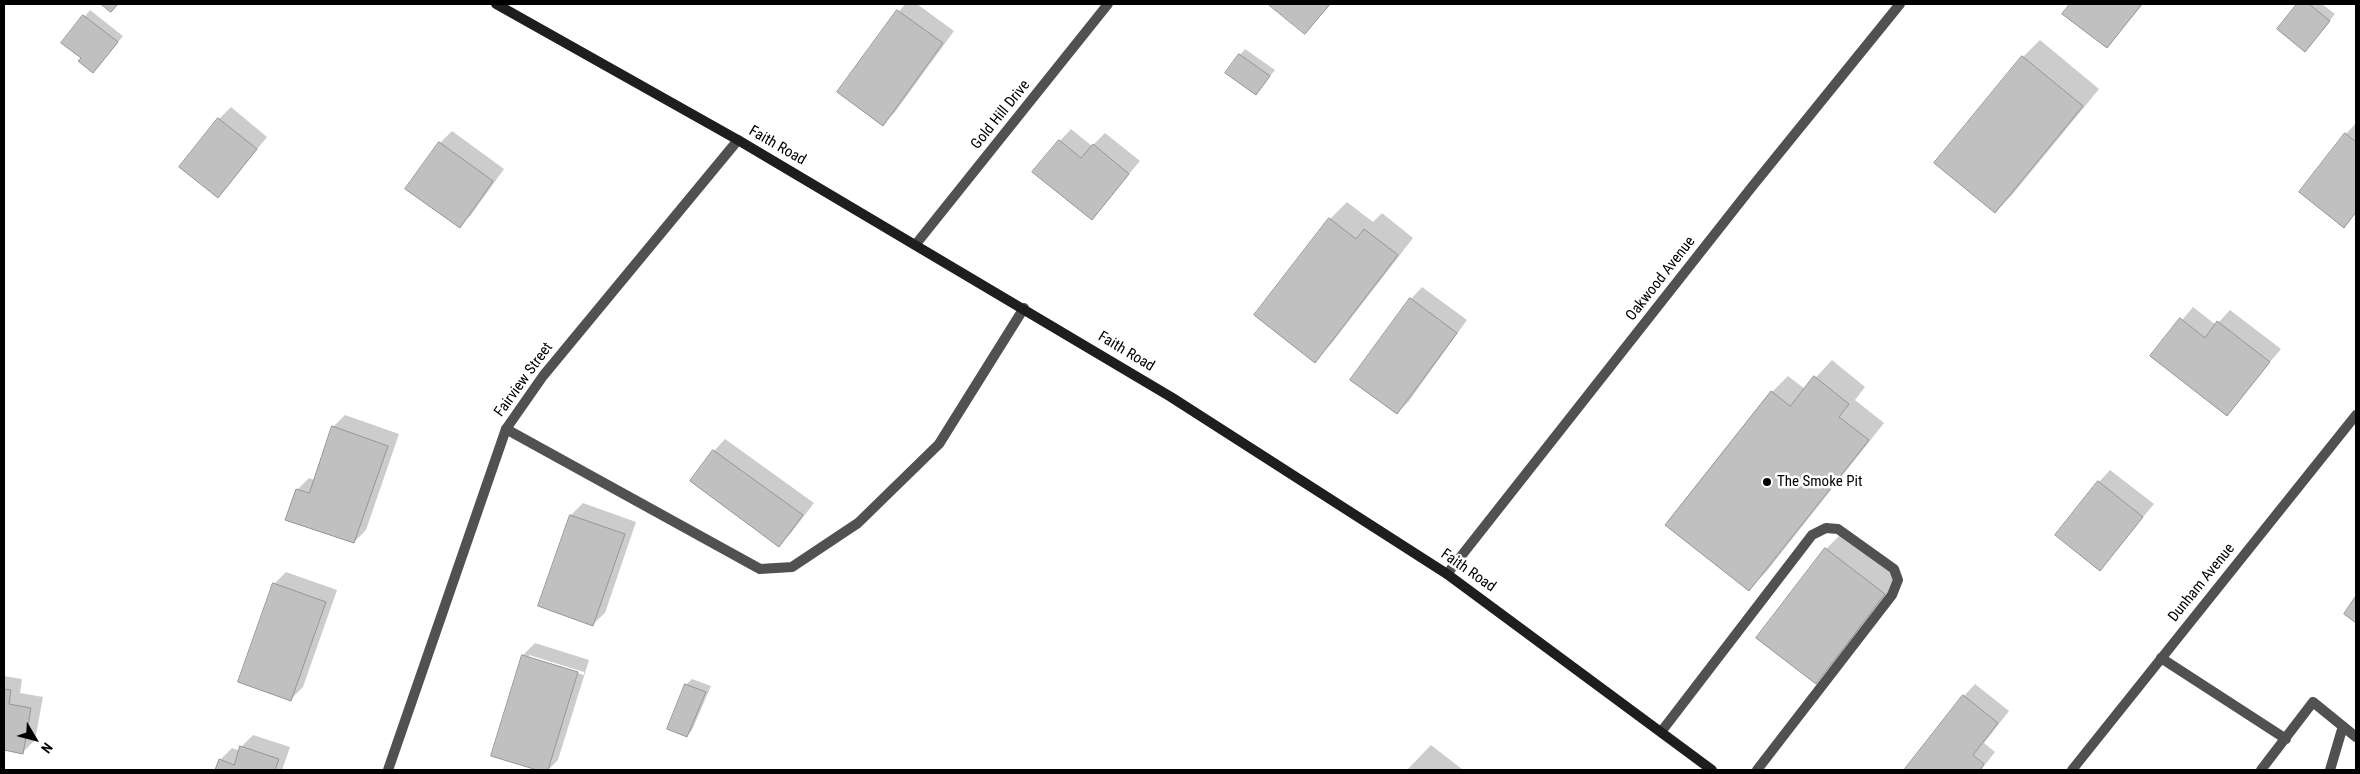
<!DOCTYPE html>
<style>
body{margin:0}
#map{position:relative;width:2360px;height:774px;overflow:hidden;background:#fff;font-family:"Roboto Condensed",sans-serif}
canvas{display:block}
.frame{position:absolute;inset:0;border:5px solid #000;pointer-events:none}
.north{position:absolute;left:10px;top:714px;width:50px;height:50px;-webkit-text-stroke:4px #fff;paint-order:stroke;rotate:127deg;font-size:14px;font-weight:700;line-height:20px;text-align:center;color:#000}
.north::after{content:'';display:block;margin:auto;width:18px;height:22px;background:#000;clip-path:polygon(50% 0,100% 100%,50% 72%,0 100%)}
</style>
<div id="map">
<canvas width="2360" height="774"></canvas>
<div class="frame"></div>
<div class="north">N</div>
</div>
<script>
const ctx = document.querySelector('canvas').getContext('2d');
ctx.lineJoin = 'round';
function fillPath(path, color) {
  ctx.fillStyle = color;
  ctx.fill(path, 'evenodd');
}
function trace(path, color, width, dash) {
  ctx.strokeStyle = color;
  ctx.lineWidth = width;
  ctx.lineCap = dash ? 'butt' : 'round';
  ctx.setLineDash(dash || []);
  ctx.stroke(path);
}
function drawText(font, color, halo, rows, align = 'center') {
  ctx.font = font + ' "Roboto Condensed",sans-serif';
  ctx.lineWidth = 5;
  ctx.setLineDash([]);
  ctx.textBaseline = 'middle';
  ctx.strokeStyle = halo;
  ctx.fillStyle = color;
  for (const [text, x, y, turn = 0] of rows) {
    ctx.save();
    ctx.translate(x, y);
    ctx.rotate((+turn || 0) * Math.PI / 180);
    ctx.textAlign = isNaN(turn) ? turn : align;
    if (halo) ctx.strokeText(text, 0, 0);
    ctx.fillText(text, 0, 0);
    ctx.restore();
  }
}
fillPath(new Path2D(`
 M905,4H917L954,31L895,112L883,124L839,92Z
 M1269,4H1331L1305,32Z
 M2072,4H2143L2106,47L2064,14Z
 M2299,4H2322L2335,14L2311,44L2279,28Z
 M90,10L123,36L99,66L82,58L63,43Z
 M2040,40L2099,89L2012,195L1995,212L1936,163L2023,57Z
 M1245,49L1275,70L1256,94L1240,55Z
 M231,107L267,137L218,197L219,119Z
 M2356,123V213L2343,226L2346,134Z
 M1071,129L1092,146L1105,133L1140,161L1092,218L1060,141Z
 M452,131L504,169L471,215L459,226L440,143Z
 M1347,202L1373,222L1382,213L1413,238L1331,344L1314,361L1330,219Z
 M1422,287L1467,320L1409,401L1397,413L1411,299Z
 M2193,307L2216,325L2230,310L2281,349L2226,414L2152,356Z
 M1832,360L1865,387L1855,400L1884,423L1766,572L1749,589L1772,392L1788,376L1805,389Z
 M345,415L399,434L366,530L354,542L297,490L309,478L315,480L333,427Z
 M725,439L814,503L791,533L779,545L714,451Z
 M2110,470L2154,504L2100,569L2099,482Z
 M583,503L636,522L605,613L593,624L571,515Z
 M1843,532L1901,577L1832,665L1816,682L1826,549Z
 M286,572L337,590L303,687L291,699L274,584Z
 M535,643L589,660L558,760L548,770H541L492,755L523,655ZM529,655L584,672V675L529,658Z
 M4,676L22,679L20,693L43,697L35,740L23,752L4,749Z
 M692,679L711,686L692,730L687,736L686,685Z
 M1975,684L2009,711L1984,743L1995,752L1981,770H1906L1964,696Z
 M253,735L290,747L282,770H217L220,760L232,748L240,751L241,747Z
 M1431,745L1463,770H1407Z`), '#0003');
const building = new Path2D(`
 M101,4H118L111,12Z
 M1268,4H1330L1305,34Z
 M2070,4H2142L2107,48L2062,14Z
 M2297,4H2309L2330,21L2305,52L2277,29Z
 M897,10L943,43L883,126L837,92Z
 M83,15L118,42L93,73L78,61L81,58L61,43Z
 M1239,54L1270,76L1256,95L1225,73Z
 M2022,56L2083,106L1995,213L1934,163Z
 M218,118L257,149L218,198L179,167Z
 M2345,133L2356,142V212L2344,228L2299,192Z
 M1059,140L1081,158L1093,144L1129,174L1092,220L1032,172Z
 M439,142L493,181L460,228L405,189Z
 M1329,218L1356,239L1364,229L1398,255L1315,363L1254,315Z
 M1410,298L1457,333L1397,414L1350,380Z
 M2180,318L2205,338L2217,321L2270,362L2227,416L2150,356Z
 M1814,376L1849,404L1839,417L1869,440L1749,591L1665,525L1771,391L1790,406Z
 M332,426L388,446L354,543L285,520L296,489L309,493Z
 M713,450L803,515L779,547L690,481Z
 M2098,481L2143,517L2100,571L2055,535Z
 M570,515L625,534L593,626L538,606Z
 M1825,548L1885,594L1816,684L1756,638Z
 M273,583L326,602L291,701L238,682Z
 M2356,596V623L2344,614Z
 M522,655L578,672L548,770H537L491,756Z
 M685,684L706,692L687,737L667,729Z
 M4,689L11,690L9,704L31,708L23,754L4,750Z
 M1963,695L1998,723L1973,755L1984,764L1980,770H1904Z
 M240,746L279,759L275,770H215L219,759L234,765Z`);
fillPath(building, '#c0c0c0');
trace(building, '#959595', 1);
trace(new Path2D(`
 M506,429L760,569L792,567L858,523L939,444L1024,308
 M2161,658L2286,739
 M1661,732L1812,535L1826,528L1838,529L1894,569L1898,580L1892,595L1757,770
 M2261,770L2313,702L2356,737
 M2330,770L2343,726`), '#515151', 10);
trace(new Path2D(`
 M1447,574L1751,188L1900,4
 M388,770L506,429L543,376L738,140
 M2072,770L2356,415`), '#515151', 10);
trace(new Path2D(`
 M916,244L1108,4`), '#515151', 10);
trace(new Path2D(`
 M496,4L738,140L1171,397L1447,574L1712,770`), '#1e1e1e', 10);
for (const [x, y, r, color] of [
 [1767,482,5,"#000"]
]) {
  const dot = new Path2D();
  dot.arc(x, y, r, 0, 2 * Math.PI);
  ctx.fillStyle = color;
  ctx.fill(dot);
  trace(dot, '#fff', 2);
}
drawText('15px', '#000', '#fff', [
 ["Gold Hill Drive",1001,115,-51],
 ["Faith Road",777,146,30],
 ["Oakwood Avenue",1661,279,-52],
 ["Faith Road",1126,352,31],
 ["Fairview Street",524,380,-54],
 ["Faith Road",1468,571,35],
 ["Dunham Avenue",2202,583,-51]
]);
drawText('15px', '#000', '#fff', [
 ["The Smoke Pit",1777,482]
], 'left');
</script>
